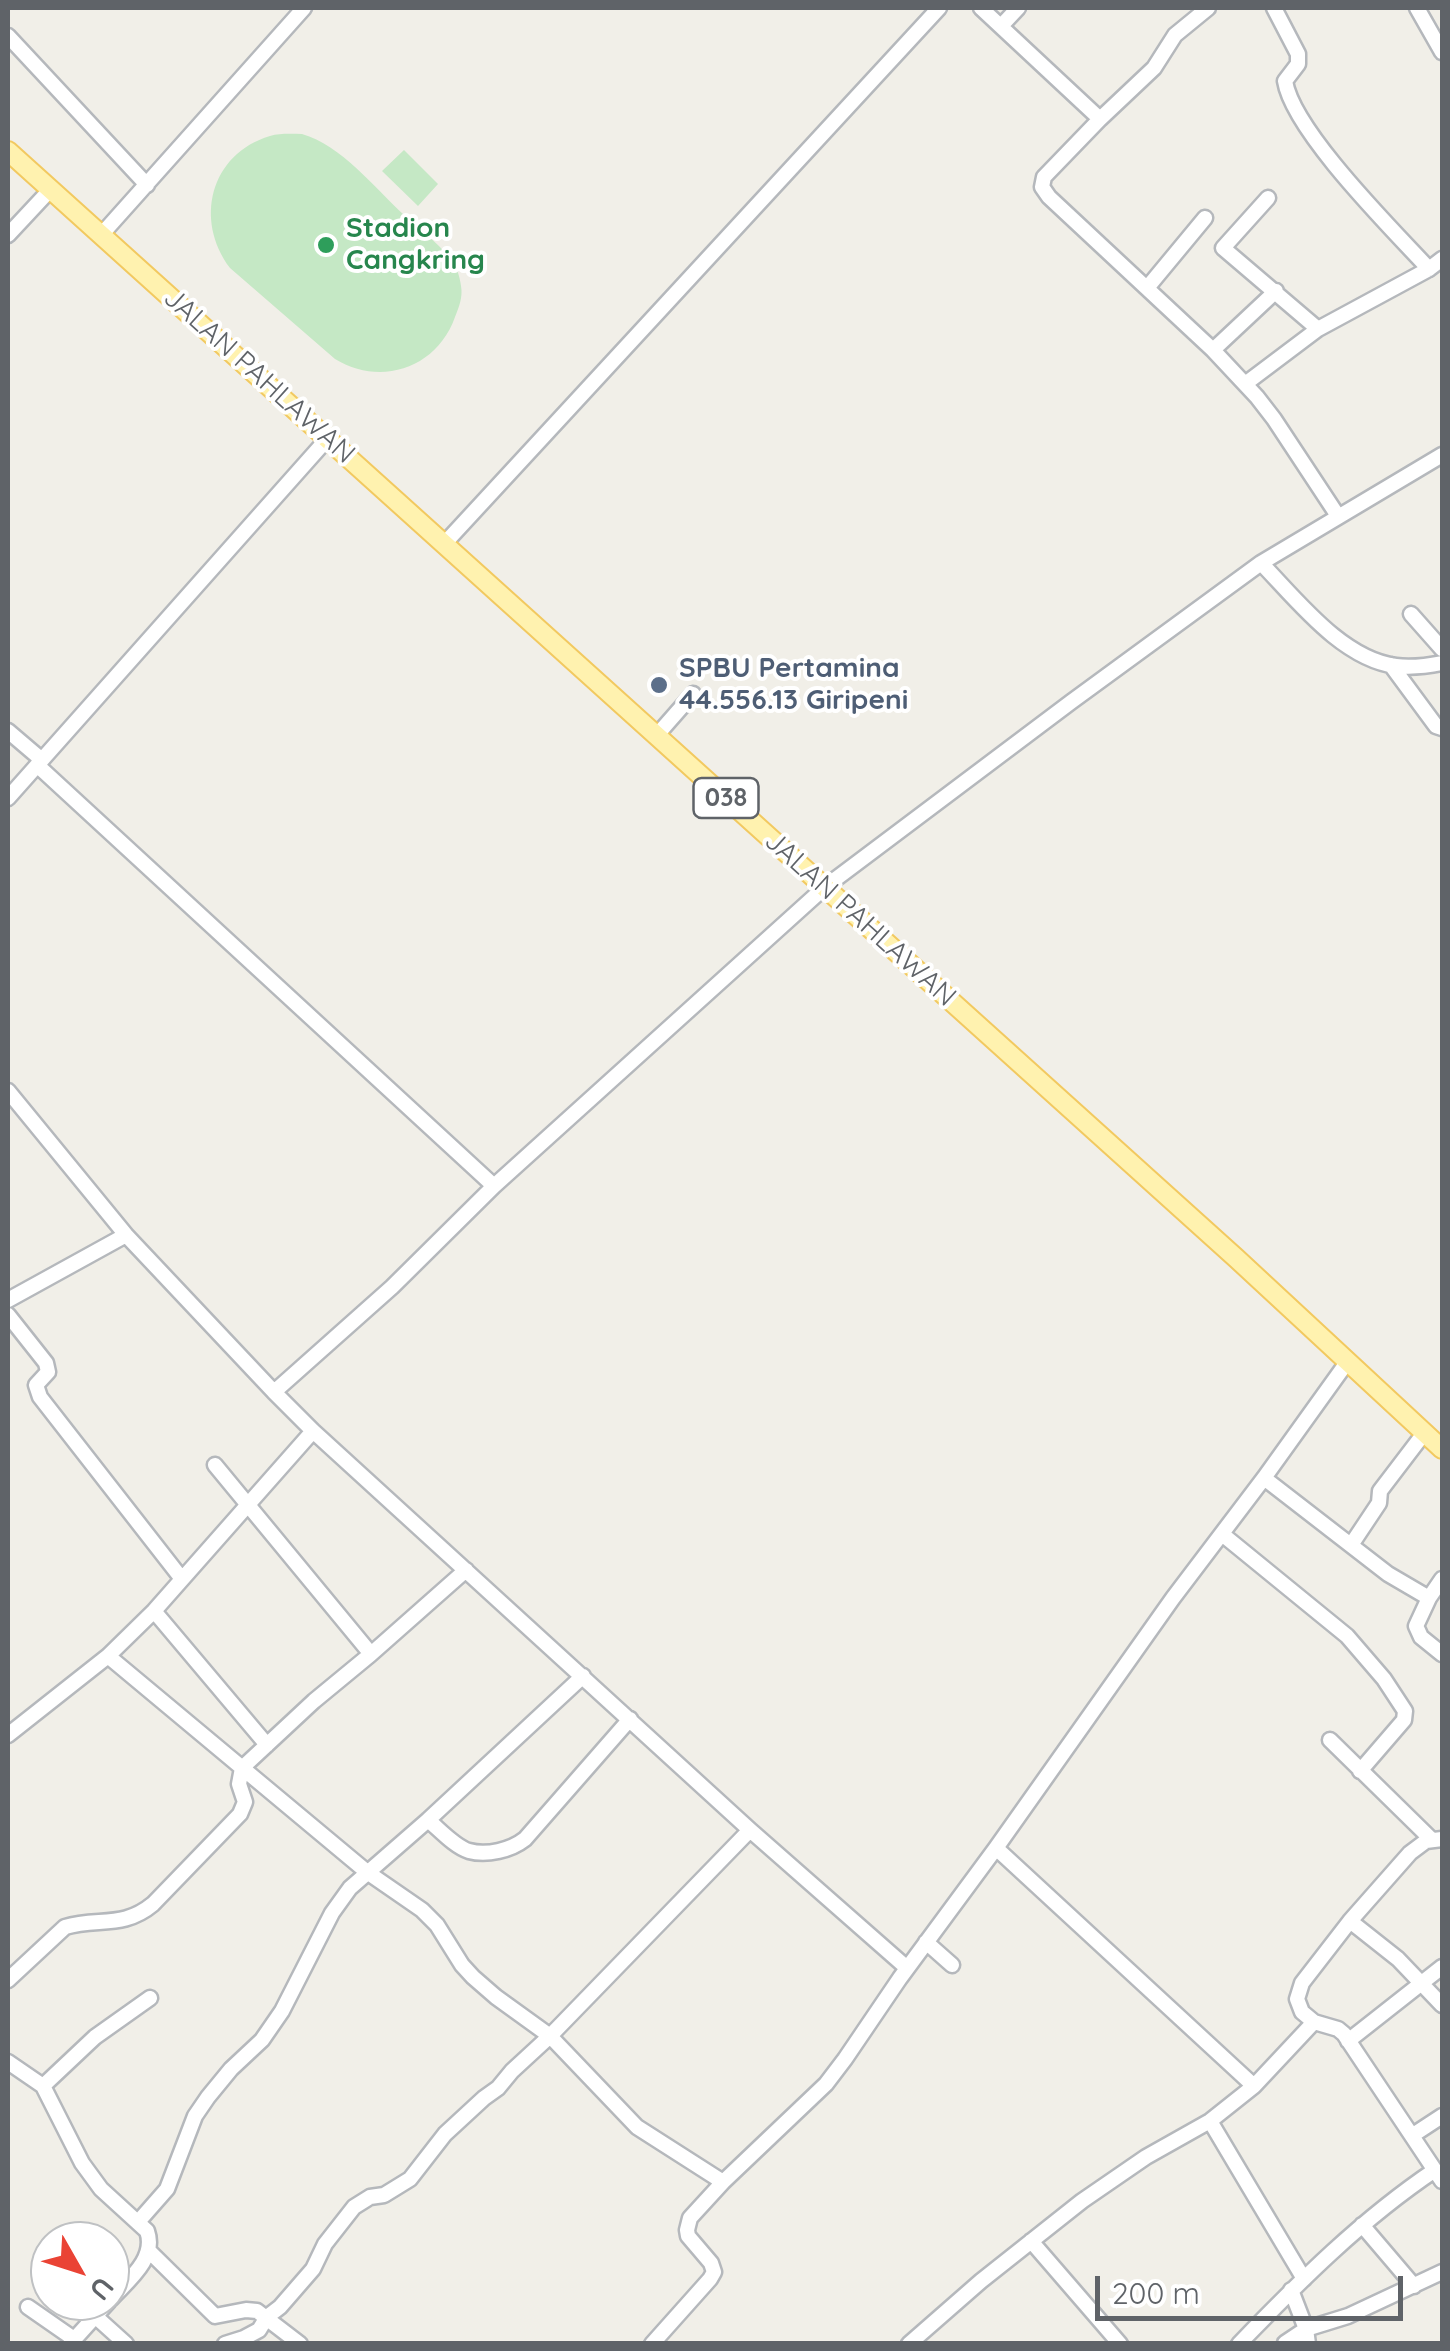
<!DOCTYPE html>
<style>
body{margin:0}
#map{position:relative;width:1450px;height:2351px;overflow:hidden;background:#f1efe8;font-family:Quicksand,sans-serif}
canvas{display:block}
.frame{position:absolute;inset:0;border:10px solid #5f6368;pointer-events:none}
.north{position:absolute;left:30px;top:2221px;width:100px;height:100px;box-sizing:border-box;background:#fff;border:2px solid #bfc1c3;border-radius:50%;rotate:129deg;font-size:28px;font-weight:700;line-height:40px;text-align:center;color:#5f6368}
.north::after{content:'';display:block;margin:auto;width:35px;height:45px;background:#ea4335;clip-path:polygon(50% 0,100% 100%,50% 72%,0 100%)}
.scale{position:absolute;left:1095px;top:2276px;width:308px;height:45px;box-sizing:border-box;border:5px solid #5f6368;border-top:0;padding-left:12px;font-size:30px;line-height:35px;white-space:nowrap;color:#5f6368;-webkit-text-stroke:8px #fff;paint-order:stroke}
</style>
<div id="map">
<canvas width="1450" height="2351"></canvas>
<div class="frame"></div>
<div class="north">U</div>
<div class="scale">200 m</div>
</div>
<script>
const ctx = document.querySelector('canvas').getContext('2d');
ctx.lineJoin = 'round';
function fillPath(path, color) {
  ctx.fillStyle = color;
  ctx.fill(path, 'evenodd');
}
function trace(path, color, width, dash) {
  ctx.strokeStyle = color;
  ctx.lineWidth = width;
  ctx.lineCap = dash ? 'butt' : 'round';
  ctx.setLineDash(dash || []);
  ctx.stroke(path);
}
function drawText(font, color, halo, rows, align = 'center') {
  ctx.font = font + ' Quicksand,sans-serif';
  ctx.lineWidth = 8;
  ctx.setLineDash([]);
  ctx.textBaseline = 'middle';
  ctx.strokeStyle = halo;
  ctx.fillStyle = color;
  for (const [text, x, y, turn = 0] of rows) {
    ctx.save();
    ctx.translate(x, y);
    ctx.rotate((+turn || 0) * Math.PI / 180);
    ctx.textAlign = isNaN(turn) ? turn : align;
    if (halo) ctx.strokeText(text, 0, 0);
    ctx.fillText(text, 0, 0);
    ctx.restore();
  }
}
fillPath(new Path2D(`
 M302,134C341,145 375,188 404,215C419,229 437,242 450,258C456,264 460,277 461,286C463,297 459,307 455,317C437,368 381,387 335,359L230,268C194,220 210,154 270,136C280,133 292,134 302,134Z
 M404,150L438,184L418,206L382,171Z`), '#c5e8c5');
const minor = new Path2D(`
 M981,8L1100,119
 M1208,8L1175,35L1154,68L1100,119L1044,177L1042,187L1049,197L1213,350L1257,397L1274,419L1338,516
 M1274,8L1298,54V64L1285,81C1293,131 1393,230 1429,269
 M1417,8L1442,52
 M1002,25L1018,8
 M8,36L147,185
 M1268,198L1223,248L1318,329L1429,269L1442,259
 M102,234L304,8
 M8,235L50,190
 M1147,288L1205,218
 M1213,350L1276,291
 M1245,384L1318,329
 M445,543L939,8
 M1261,563C1297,600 1342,659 1396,666C1412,668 1427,666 1442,663
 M1411,614L1442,649
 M1391,665L1436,726L1442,728
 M8,731L42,760
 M657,735L693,694
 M37,765L494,1186
 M8,798L328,438
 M8,1091L126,1235L274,1392L313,1431L750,1830L907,1968
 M8,1300L126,1235
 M8,1315L46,1363L48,1372L36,1385L40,1397L182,1579
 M274,1392L392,1287L494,1186L825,887L1071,702L1261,563L1442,455
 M1264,1478L1388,1574L1429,1598
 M1222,1534L1347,1636L1384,1679L1405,1711L1404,1720L1360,1771
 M1351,1545L1379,1503L1380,1491L1425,1432
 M1442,1579L1429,1598L1416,1626L1421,1637L1442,1654
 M154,1611L267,1745
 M371,1654L466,1570
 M108,1656L367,1872L422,1910L437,1925L462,1965L473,1977L496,1997L550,2036L750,1830
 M8,1735L108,1656L154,1611L313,1431
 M1330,1740L1432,1840
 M428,1820C439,1829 455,1847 469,1851C487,1856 511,1850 525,1839L630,1719
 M1442,1839L1426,1841L1410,1853L1350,1921L1302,1983L1297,1999L1302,2012L1314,2022L1338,2029L1344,2034L1442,2181
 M996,1848L1254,2086
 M1350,1921L1398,1959L1442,2005
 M926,1942L952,1965
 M8,1980L65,1927C98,1917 123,1929 153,1904L240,1814L245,1802L239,1784L242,1768L314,1701L371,1654L215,1465
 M1348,2041L1442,1967
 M8,2062L43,2086
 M1210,2121L1304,2279
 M1413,2135L1442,2116
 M138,2222L167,2189L195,2116L208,2097L231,2069L262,2040L282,2011L332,1913L350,1888L428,1820L583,1676
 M1362,2225L1414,2286
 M1031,2241L1120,2344
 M150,2252L215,2316L246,2310L257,2311L300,2344
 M1291,2290L1306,2329L1348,2316L1442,2272
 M110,2300C127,2281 157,2259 147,2231L101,2189L82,2163L43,2086L95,2037L150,1998
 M28,2307L74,2339
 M95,2316L126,2344
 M1285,2343L1306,2329L1308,2344
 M70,2344L109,2301
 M225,2344L244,2338L259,2330L267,2317L280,2307L313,2269L325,2244L354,2207L370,2197L384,2195L410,2179L445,2134L484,2098L498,2088L512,2071L550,2036L637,2127L723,2182
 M652,2344L710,2279L714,2272L711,2263L688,2236L687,2230L690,2218L723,2182L826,2084L845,2059L900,1978L996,1848L1173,1598L1264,1478L1348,1361
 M909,2344L981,2281L1082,2201L1146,2157L1210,2121L1254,2086L1314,2022
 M1239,2344C1300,2281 1362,2219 1435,2170`);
const major = new Path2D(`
 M8,151L1236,1258L1442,1449`);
trace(minor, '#b5b8bc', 19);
trace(major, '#f2c960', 22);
trace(minor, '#fff', 14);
trace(major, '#fff2af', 18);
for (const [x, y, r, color] of [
 [326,245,10,"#2e9e5b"],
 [659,685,10,"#5c6f8a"]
]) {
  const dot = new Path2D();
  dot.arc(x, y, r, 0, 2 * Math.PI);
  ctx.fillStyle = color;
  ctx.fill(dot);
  trace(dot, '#fff', 4);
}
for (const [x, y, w] of [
 [726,798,65]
]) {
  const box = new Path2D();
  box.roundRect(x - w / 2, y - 20, w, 40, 8);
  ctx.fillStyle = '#fff';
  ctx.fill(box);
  trace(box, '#5f6368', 2.5);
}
drawText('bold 25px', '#5f6368', null, [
 ["038",726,798]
]);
drawText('bold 28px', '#27864d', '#fff', [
 ["Stadion",346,229],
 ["Cangkring",346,261]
], 'left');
drawText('28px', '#5f6368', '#fff', [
 ["JALAN PAHLAWAN",259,376,42],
 ["JALAN PAHLAWAN",860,919,42]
]);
drawText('bold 28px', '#4e5e75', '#fff', [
 ["SPBU Pertamina",679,669],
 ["44.556.13 Giripeni",679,701]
], 'left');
</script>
